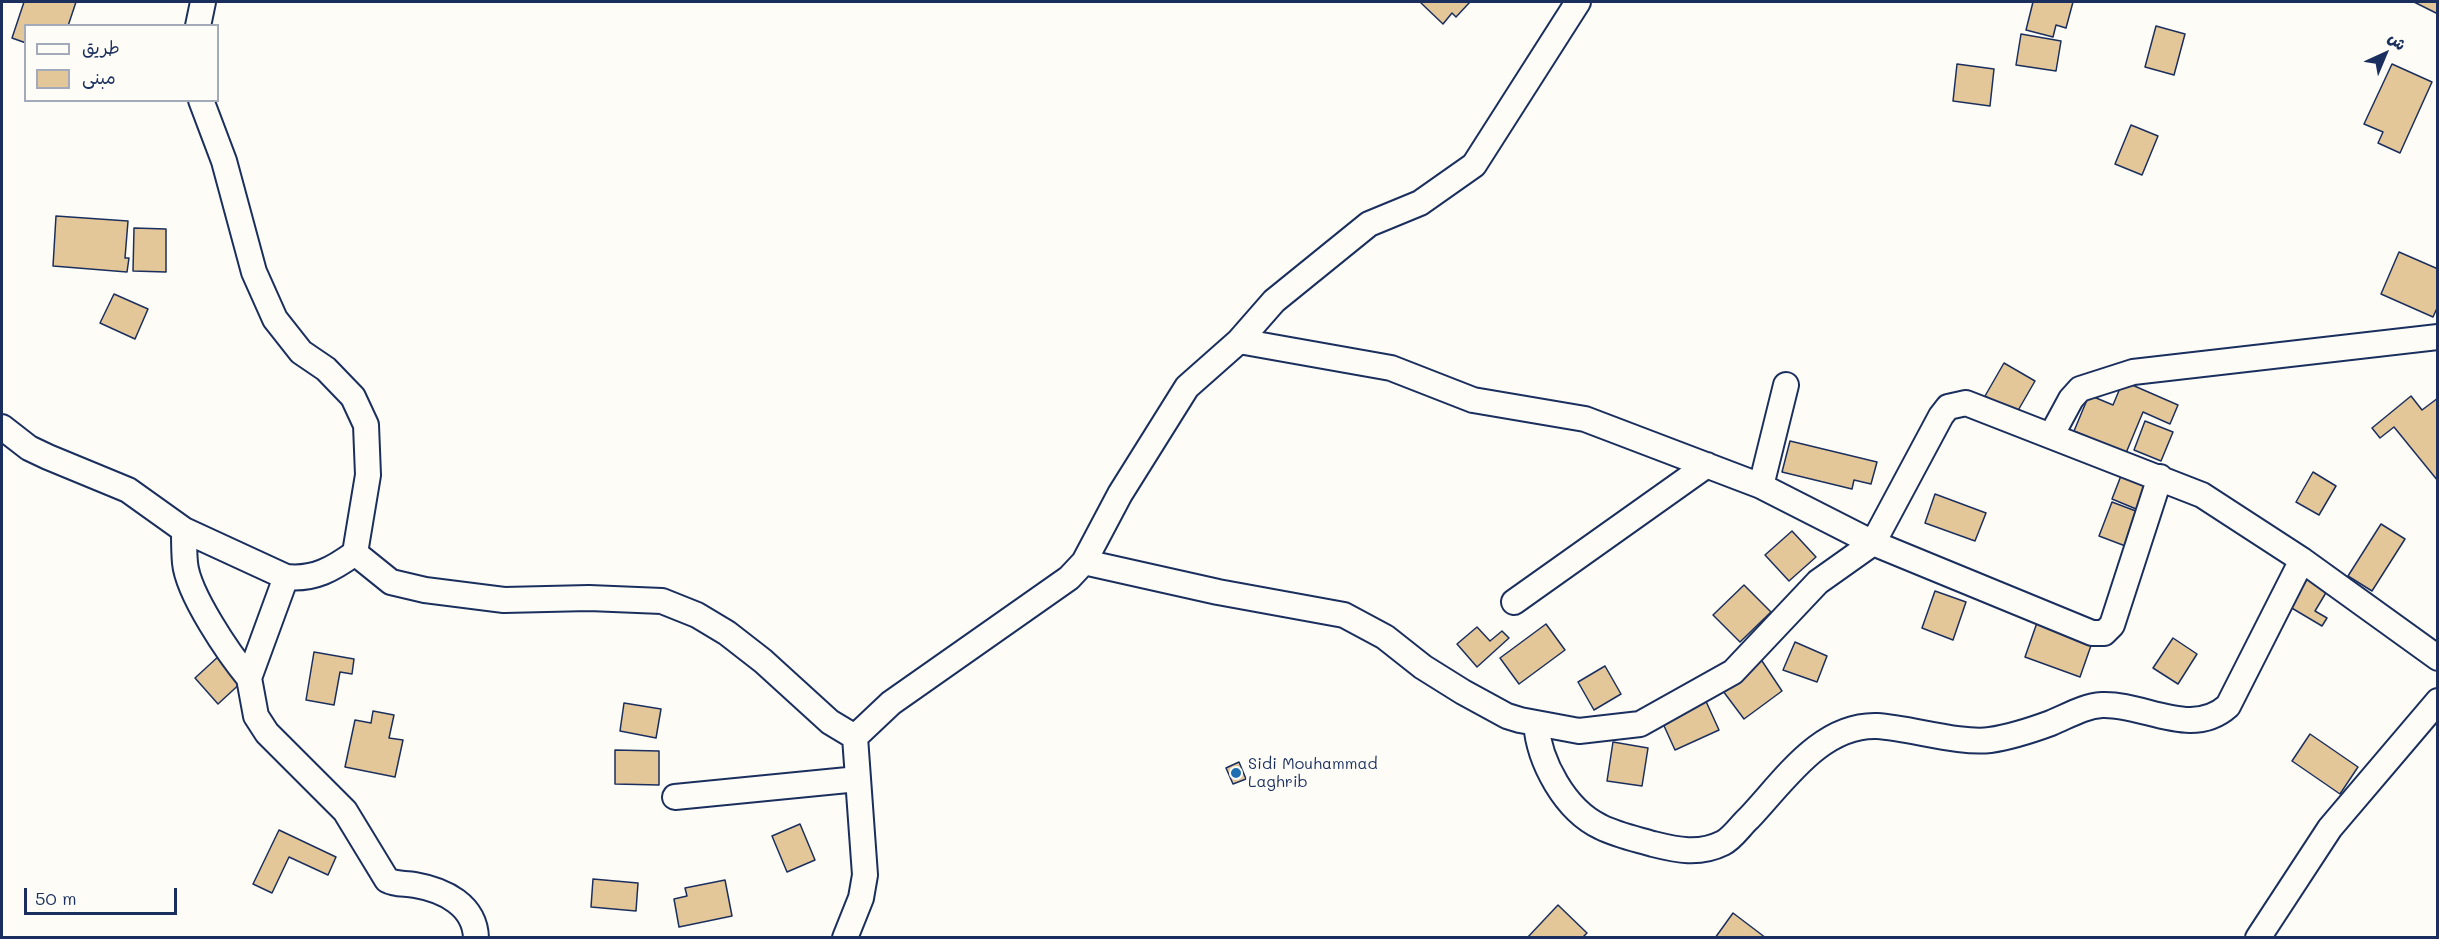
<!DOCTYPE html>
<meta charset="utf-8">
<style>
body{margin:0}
#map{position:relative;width:2439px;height:939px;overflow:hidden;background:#fdfcf7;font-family:Mali,"Playpen Sans Arabic",sans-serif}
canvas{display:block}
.frame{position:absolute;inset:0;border:3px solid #1b2f5e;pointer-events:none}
.legend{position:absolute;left:24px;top:24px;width:195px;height:78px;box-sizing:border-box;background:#fdfcf7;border:2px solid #a3aaba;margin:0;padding:8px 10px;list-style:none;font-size:18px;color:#1b2f5e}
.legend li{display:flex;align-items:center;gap:12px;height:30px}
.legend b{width:30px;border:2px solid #a3aaba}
.north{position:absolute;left:2355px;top:24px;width:60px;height:60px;-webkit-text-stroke:4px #fdfcf7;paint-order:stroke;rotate:44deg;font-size:16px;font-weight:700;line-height:24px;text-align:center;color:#1b2f5e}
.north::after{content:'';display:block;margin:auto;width:21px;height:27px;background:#1b2f5e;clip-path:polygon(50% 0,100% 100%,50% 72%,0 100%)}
.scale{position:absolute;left:24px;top:888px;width:153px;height:27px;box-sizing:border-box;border:3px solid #1b2f5e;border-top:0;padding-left:8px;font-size:18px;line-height:21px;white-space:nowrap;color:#1b2f5e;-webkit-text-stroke:4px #fdfcf7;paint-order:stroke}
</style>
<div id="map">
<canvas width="2439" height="939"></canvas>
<div class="frame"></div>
<ul class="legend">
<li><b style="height:8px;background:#fdfcf7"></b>طريق</li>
<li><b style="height:16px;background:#e4c798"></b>مبنى</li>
</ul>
<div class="north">ش</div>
<div class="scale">50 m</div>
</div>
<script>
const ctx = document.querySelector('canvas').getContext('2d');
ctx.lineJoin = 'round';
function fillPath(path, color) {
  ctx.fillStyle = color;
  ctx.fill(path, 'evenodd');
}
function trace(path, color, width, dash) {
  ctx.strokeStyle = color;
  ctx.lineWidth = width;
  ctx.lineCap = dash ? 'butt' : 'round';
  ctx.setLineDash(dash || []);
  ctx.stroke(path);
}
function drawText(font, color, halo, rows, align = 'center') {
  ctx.font = font + ' Mali,sans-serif';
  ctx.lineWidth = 6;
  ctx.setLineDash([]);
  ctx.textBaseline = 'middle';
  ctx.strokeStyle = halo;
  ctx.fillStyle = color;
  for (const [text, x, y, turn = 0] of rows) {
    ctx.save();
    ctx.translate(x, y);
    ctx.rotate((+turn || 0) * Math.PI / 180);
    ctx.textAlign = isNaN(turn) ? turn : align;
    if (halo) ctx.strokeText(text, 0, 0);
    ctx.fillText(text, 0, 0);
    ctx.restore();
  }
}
const building = new Path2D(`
 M24,2H76L68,26H26V43L12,38Z
 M1422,2H1470L1456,17L1452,13L1443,24L1421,3Z
 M2033,2H2073L2066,28L2056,25L2053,37L2026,30Z
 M2414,2H2438V14Z
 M2156,26L2185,34L2174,75L2145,67Z
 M2021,34L2061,41L2056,71L2016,65Z
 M1957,64L1994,69L1990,106L1953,101Z
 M2392,64L2432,82L2400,153L2378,143L2383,132L2364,124Z
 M2131,125L2158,136L2142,175L2115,164Z
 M56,216L128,221L125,258H129L127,272L53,266Z
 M134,228L166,229V272L133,271Z
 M2399,252L2438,269V306L2433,317L2381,294Z
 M114,294L148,309L135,339L100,323Z
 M2004,363L2035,381L2016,414L1985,396Z
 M2123,381L2178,405L2170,424L2143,412L2126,453L2074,431L2089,395L2113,405Z
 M2411,396L2422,410L2438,398V481L2394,427L2380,438L2372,428Z
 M2145,421L2173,432L2161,461L2134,450Z
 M1790,441L1877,462L1871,484L1854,480L1852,489L1782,472Z
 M2124,468L2153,480L2141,511L2112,499Z
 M2313,472L2336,486L2319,515L2296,502Z
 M1935,494L1986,513L1975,541L1925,523Z
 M2112,502L2141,513L2128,547L2099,536Z
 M2381,524L2405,539L2372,591L2348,576Z
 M1792,531L1816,557L1789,581L1765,555Z
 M2310,574L2330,586L2315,611L2327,618L2322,626L2290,607Z
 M1744,585L1771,612L1740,642L1713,615Z
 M1935,591L1966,602L1953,640L1922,628Z
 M2039,617L2094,637L2080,677L2025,657Z
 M1546,624L1565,650L1519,684L1500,658Z
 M1477,627L1490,641L1502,631L1509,638L1477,667L1457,644Z
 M2173,638L2197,654L2178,684L2153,668Z
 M1795,642L1827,656L1817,682L1783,670Z
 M314,652L354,659L352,674L340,672L334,705L306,700Z
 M220,655L244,680L218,704L195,678Z
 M1760,658L1782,691L1744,719L1720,687Z
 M1605,666L1621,694L1594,710L1578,682Z
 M1704,697L1719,730L1675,750L1660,717Z
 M624,703L661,709L656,738L620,731Z
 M373,711L394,715L389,738L403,740L395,777L345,767L355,720L371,723Z
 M2310,734L2358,767L2340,794L2292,761Z
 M1613,742L1648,748L1642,786L1607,781Z
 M615,750L659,751V785L615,784Z
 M1239,762L1246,779L1233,784L1226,768Z
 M800,824L815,860L787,872L772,836Z
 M279,830L336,857L328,875L289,857L272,893L253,884Z
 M593,879L638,883L636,911L591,907Z
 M725,880L732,916L679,927L674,899L687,896L685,888Z
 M1558,905L1587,933L1582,938H1527Z
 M1733,913L1766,938H1715Z`);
fillPath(building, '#e4c798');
trace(building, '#1b2f5e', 1.5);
const minor = new Path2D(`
 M198,26L203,2
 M201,100L224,161L254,272L275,319L301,352L326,369L353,397L366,425L368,475L355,553L391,582L425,590L504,600L589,598L662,601L697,615L727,633L763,661L830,722L855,737L891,703L1069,578L1084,562L1120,494L1187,387L1239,341L1274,301L1369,224L1420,203L1474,165L1578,2
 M1239,341L1391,368L1473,400L1585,419L1761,486L1873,543L2092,633H2104L2112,625L2160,477
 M2,427L29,448L48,457L128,490L184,530L286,577C314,580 333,569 355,553
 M2051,436L2071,399L2080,389L2133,372L2438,337
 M1761,486L1786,385
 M184,530C184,541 184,552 185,563C188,594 229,654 249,678
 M1084,562L1218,592L1344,615L1385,637L1423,667L1463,692L1507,716L1520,720L1579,731L1640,724L1733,672L1818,582L1873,543L1941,416L1948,407L1966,403L2202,495L2302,560L2438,658
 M286,577L249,678L256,716L267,733L345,811L387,880C396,885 405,883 415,885C444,890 475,905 476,938
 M1514,602L1707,465
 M1536,723C1539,762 1565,810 1601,827C1617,835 1636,839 1653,844C1677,850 1699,855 1723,843C1733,838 1741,825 1749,818C1784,781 1821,724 1877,726C1910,728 1960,744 1990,740C2011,737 2032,730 2051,723C2068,716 2084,706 2102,705C2144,703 2191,739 2228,706L2302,560
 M675,797L858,779
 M845,938L861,898L865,875L855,737
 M2258,938L2330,828L2438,701`);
trace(minor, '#1b2f5e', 28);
trace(minor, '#fdfcf7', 24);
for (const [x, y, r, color] of [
 [1236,773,6,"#1f6fb2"]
]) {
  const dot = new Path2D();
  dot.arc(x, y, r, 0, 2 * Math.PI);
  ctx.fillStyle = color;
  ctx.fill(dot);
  trace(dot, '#fdfcf7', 2);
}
drawText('16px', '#1b2f5e', '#fdfcf7', [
 ["Sidi Mouhammad",1248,764],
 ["Laghrib",1248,782]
], 'left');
</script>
